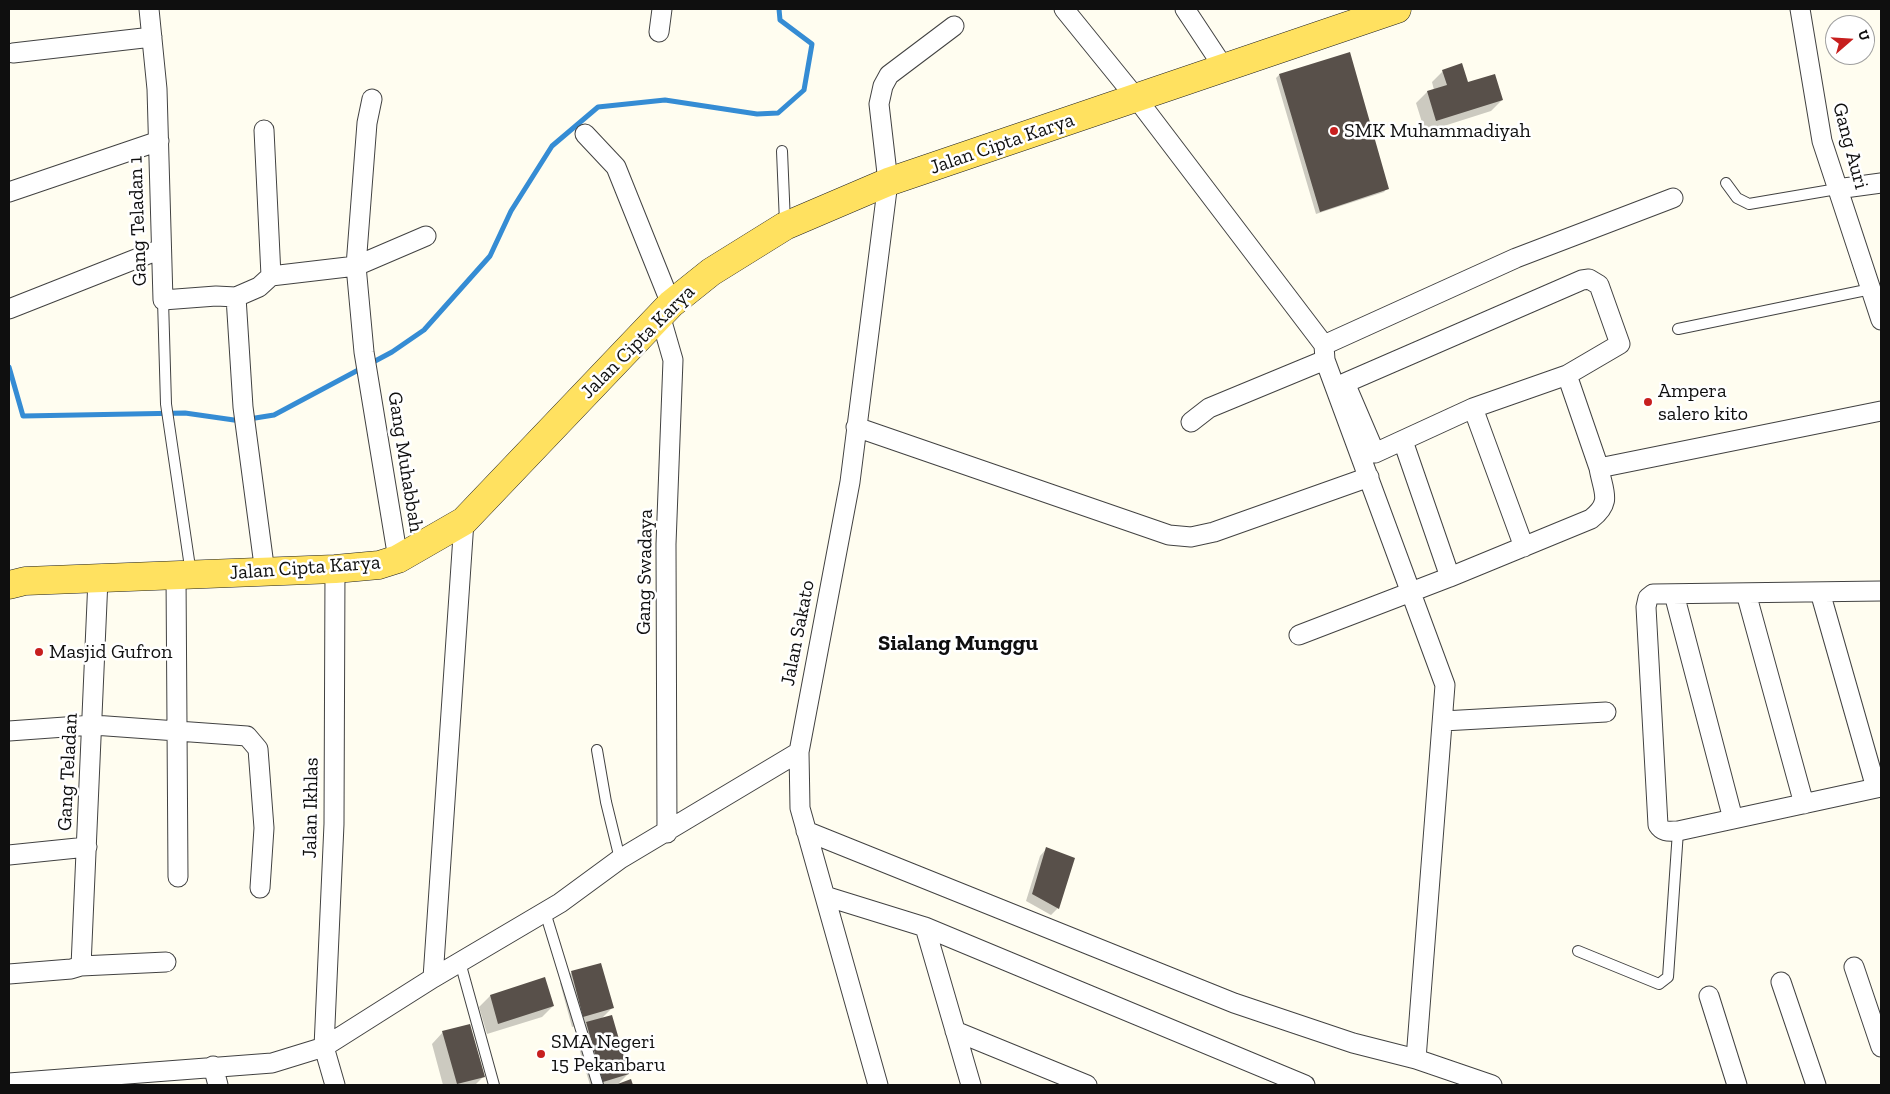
<!DOCTYPE html>
<style>
body{margin:0}
#map{position:relative;width:1890px;height:1094px;overflow:hidden;background:#fffdf0;font-family:"Zilla Slab",serif}
canvas{display:block}
.frame{position:absolute;inset:0;border:10px solid #0f0f0f;pointer-events:none}
.north{position:absolute;left:1825px;top:15px;width:50px;height:50px;box-sizing:border-box;background:#fff;border:1px solid #9f9f9f;border-radius:50%;rotate:71deg;font-size:14px;font-weight:700;line-height:20px;text-align:center;color:#0f0f0f}
.north::after{content:'';display:block;margin:auto;width:18px;height:22px;background:#c71f1e;clip-path:polygon(50% 0,100% 100%,50% 72%,0 100%)}
</style>
<div id="map">
<canvas width="1890" height="1094"></canvas>
<div class="frame"></div>
<div class="north">U</div>
</div>
<script>
const ctx = document.querySelector('canvas').getContext('2d');
ctx.lineJoin = 'round';
function fillPath(path, color) {
  ctx.fillStyle = color;
  ctx.fill(path, 'evenodd');
}
function trace(path, color, width, dash) {
  ctx.strokeStyle = color;
  ctx.lineWidth = width;
  ctx.lineCap = dash ? 'butt' : 'round';
  ctx.setLineDash(dash || []);
  ctx.stroke(path);
}
function drawText(font, color, halo, rows, align = 'center') {
  ctx.font = font + ' "Zilla Slab",serif';
  ctx.lineWidth = 5;
  ctx.setLineDash([]);
  ctx.textBaseline = 'middle';
  ctx.strokeStyle = halo;
  ctx.fillStyle = color;
  for (const [text, x, y, turn = 0] of rows) {
    ctx.save();
    ctx.translate(x, y);
    ctx.rotate((+turn || 0) * Math.PI / 180);
    ctx.textAlign = isNaN(turn) ? turn : align;
    if (halo) ctx.strokeText(text, 0, 0);
    ctx.fillText(text, 0, 0);
    ctx.restore();
  }
}
fillPath(new Path2D(`
 M1443,71L1467,83L1502,100L1491,111L1425,132L1416,103L1427,92L1434,90L1432,82Z
 M1279,75L1387,188L1384,192L1316,214L1276,78Z
 M1047,848L1058,908L1051,915L1026,901L1040,856Z
 M572,972L612,1008L601,1019L628,1074L617,1085H590L575,1035L587,1023L572,1027L560,983Z
 M490,996L553,1006L542,1017L487,1034L479,1007Z
 M443,1032L483,1077L475,1085H443L432,1044Z`), '#0003');
trace(new Path2D(`
 M9,367L23,416L185,413L241,421
 M249,419L274,415L392,352L424,330L490,256L511,211L552,146L598,107L665,100L757,114L778,113L804,90L812,44L780,20L779,9`), '#358cd4', 5);
fillPath(new Path2D(`
 M1350,52L1389,189L1320,212L1279,74Z
 M1462,63L1468,82L1495,74L1503,100L1436,121L1427,91L1447,85L1442,70Z
 M1046,847L1075,858L1059,909L1032,894Z
 M601,963L614,1008L583,1017L571,971Z
 M545,977L554,1006L498,1024L490,995Z
 M612,1015L629,1074L603,1082L586,1022Z
 M470,1024L485,1077L457,1084L442,1031Z
 M631,1079L633,1085H615Z`), '#58504a');
const lane = new Path2D(`
 M782,151L785,223
 M1726,183L1737,198L1749,204L1837,189
 M163,300L166,404L191,574
 M1678,329L1871,289
 M597,750L606,802L620,859
 M545,912L598,1085
 M1578,951L1659,984L1668,977L1678,831
 M460,962L494,1085`);
const street = new Path2D(`
 M149,9L157,89L163,300L216,296L236,297L259,287L271,276L264,130
 M1064,9L1137,99L1324,345L1325,360L1445,685L1416,1059L1492,1085
 M1185,9L1224,68
 M1800,9L1822,141L1881,320
 M659,32L662,9
 M13,53L152,37
 M372,99L367,123L356,266L364,352L398,559
 M585,134L616,167L671,304
 M1837,189L1881,183
 M9,192L159,141
 M271,276L356,266L426,236
 M1589,279L1599,285L1620,344L1567,375L1473,408L1375,453L1345,383L1582,280Z
 M236,297L243,407L265,573
 M9,309L161,249
 M660,315L673,360L666,544L667,833
 M1324,345L1516,258L1673,198
 M1567,375L1599,468
 M1473,408L1524,547
 M1191,422L1209,408L1325,360
 M856,427L1169,535L1191,537L1214,532L1369,477
 M1403,441L1450,577
 M176,575L178,877
 M1881,591L1653,594L1648,598L1646,607L1658,825C1663,833 1670,831 1678,831L1881,787
 M1820,592L1876,788
 M1746,593L1804,804
 M1674,594L1733,819
 M1299,635L1450,577L1591,519C1613,502 1603,492 1599,468L1881,411
 M1443,721L1606,712
 M9,731L93,725L247,736L258,749L264,828L260,888
 M806,831L1234,1003L1353,1043L1416,1059
 M9,855L87,847
 M825,896L925,927L1305,1085
 M925,927L971,1085
 M81,966L166,962
 M1854,967L1881,1047
 M9,974L71,969L81,966L98,579
 M433,978L560,903L620,859L799,752
 M1781,982L1816,1085
 M1709,996L1737,1085
 M955,1031L1087,1085
 M213,1066L218,1085
 M9,1083L272,1063L324,1047L433,978L464,521
 M335,1085L324,1047L334,824L335,569
 M878,1085L800,808L799,752L850,482L888,182L879,104L883,86L889,75L954,26`);
const primary = new Path2D(`
 M9,585L25,581L335,569L379,565L398,559L464,521L671,304L711,272L785,226L888,182L1397,9`);
trace(lane, '#424242', 12);
trace(street, '#424242', 21);
trace(primary, '#202020', 29);
trace(lane, '#fff', 10);
trace(street, '#fff', 19);
trace(primary, '#ffe160', 28);
for (const [x, y, r, color] of [
 [1334,131,5,"#c71f1e"],
 [1648,402,5,"#c71f1e"],
 [39,652,5,"#c71f1e"],
 [541,1054,5,"#c71f1e"]
]) {
  const dot = new Path2D();
  dot.arc(x, y, r, 0, 2 * Math.PI);
  ctx.fillStyle = color;
  ctx.fill(dot);
  trace(dot, '#fff', 2);
}
drawText('20px', '#0f0f0f', '#fff', [
 ["SMK Muhammadiyah",1344,131],
 ["Ampera",1658,391],
 ["salero kito",1658,414],
 ["Masjid Gufron",49,652],
 ["SMA Negeri",551,1042],
 ["15 Pekanbaru",551,1065]
], 'left');
drawText('20px', '#0f0f0f', '#fff', [
 ["Jalan Cipta Karya",1002,144,-19],
 ["Gang Auri",1850,146,75],
 ["Gang Teladan 1",138,221,-92],
 ["Jalan Cipta Karya",638,342,-45],
 ["Gang Muhabbah",405,462,81],
 ["Jalan Cipta Karya",305,568,-4],
 ["Gang Swadaya",645,572,-89],
 ["Jalan Sakato",798,633,-79],
 ["Gang Teladan",68,772,-87],
 ["Jalan Ikhlas",311,808,-89]
]);
drawText('bold 22px', '#0f0f0f', '#fff', [
 ["Sialang Munggu",958,644]
]);
</script>
